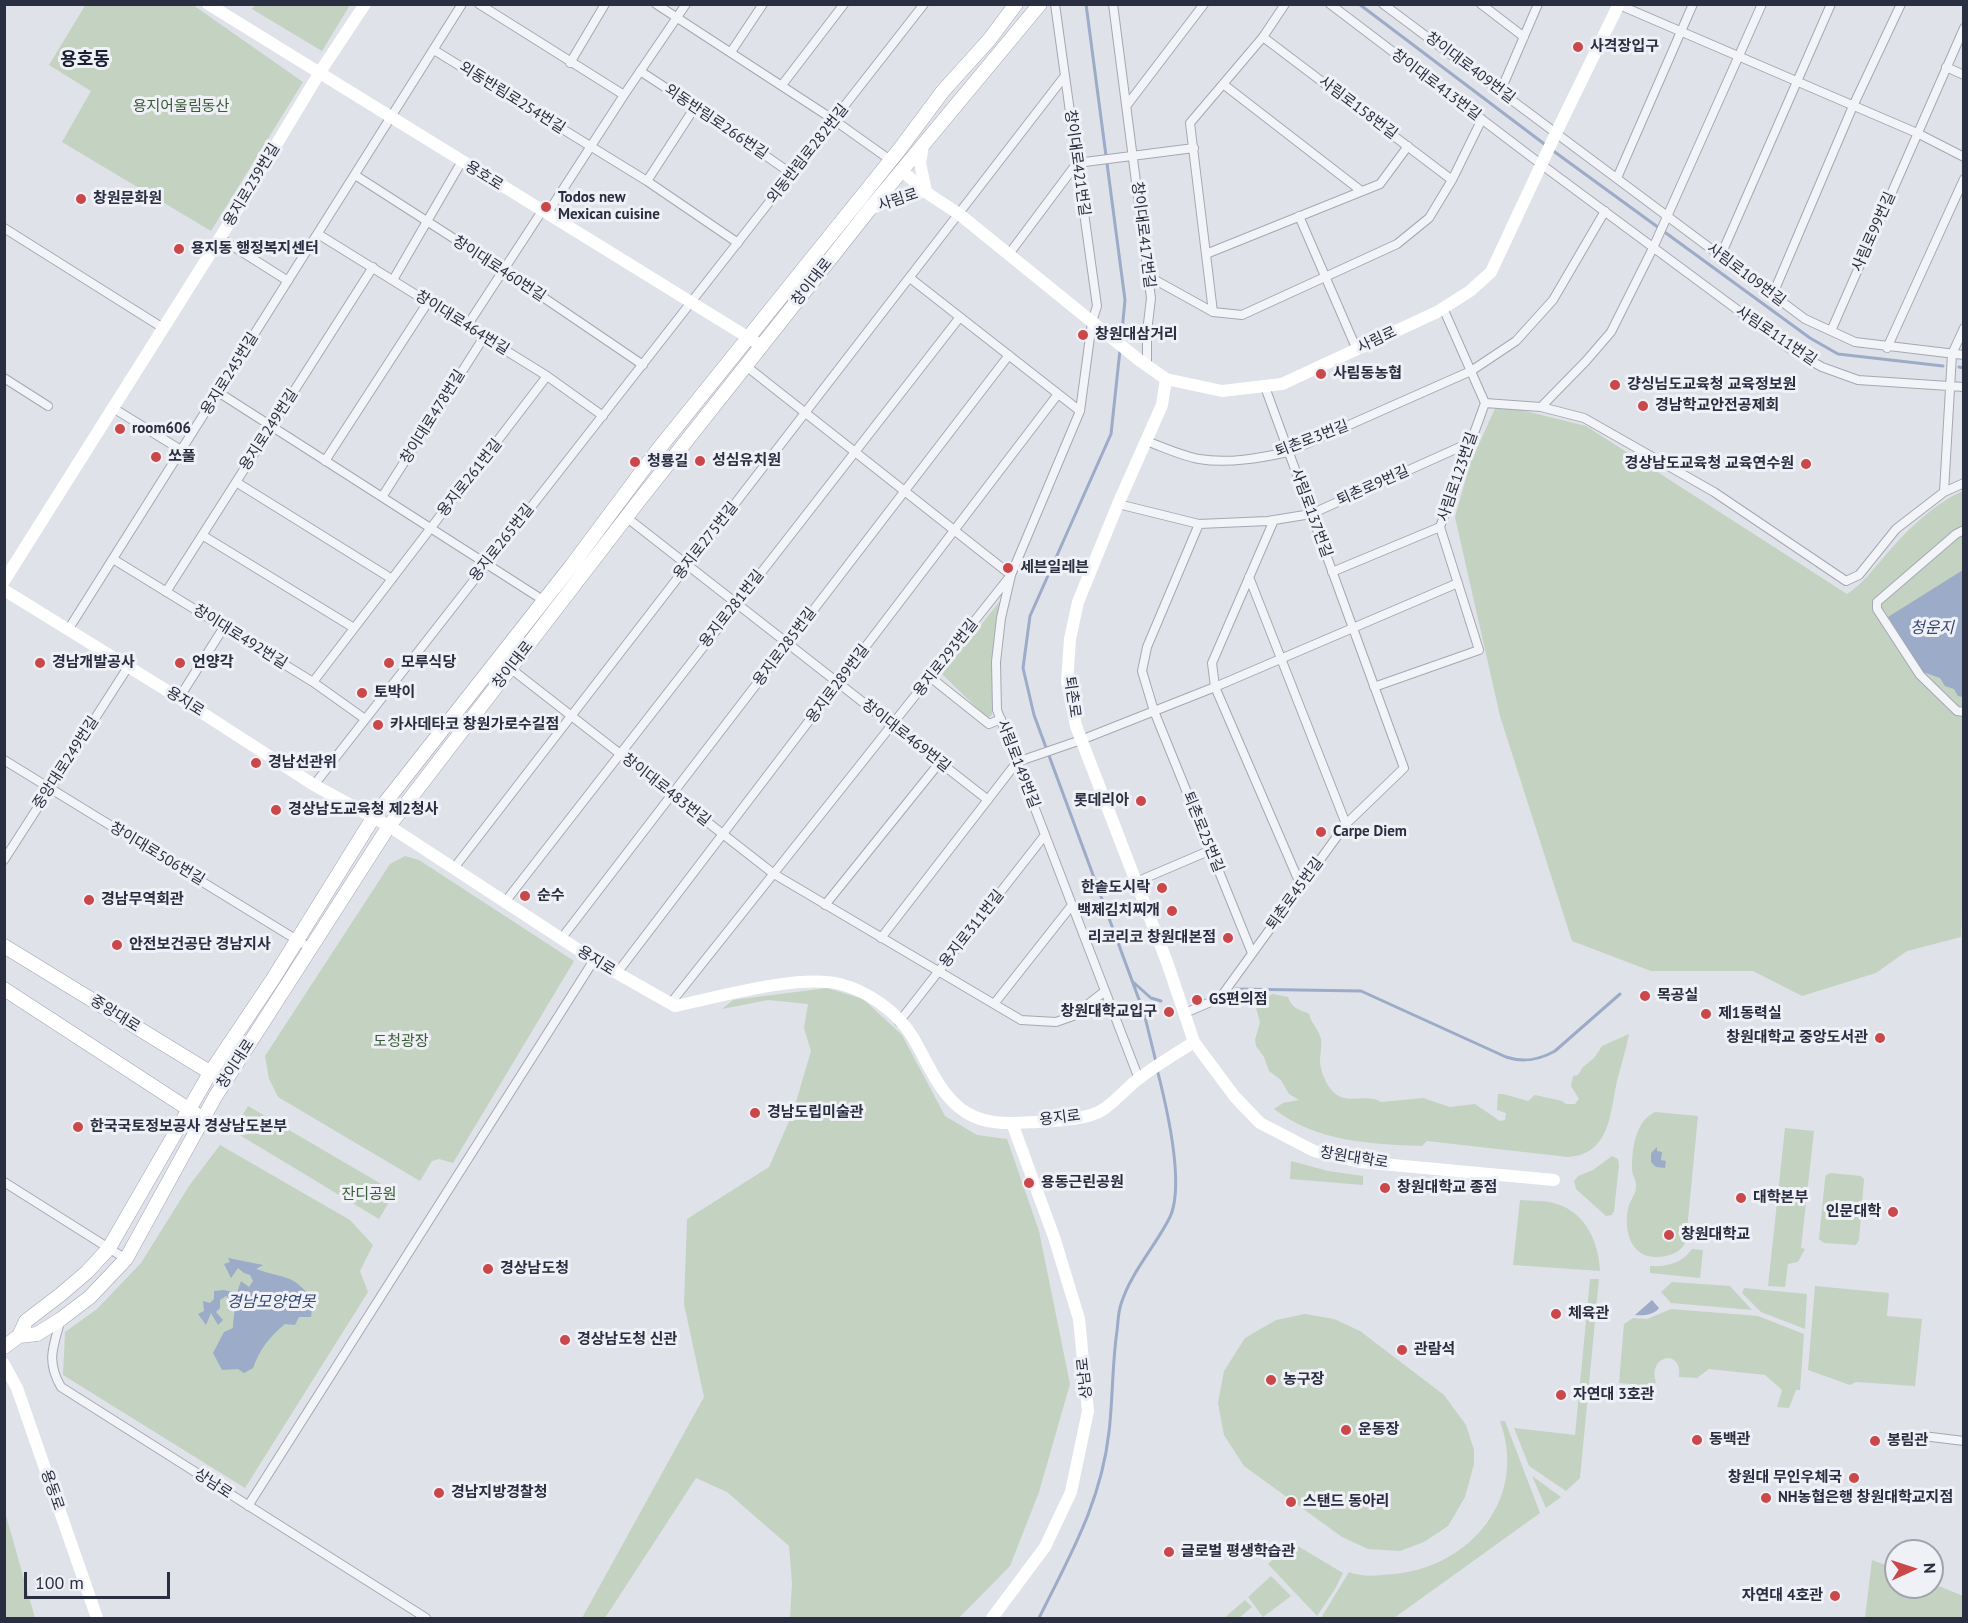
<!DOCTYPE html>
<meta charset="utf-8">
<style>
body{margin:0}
#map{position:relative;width:1968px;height:1623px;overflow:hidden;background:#e0e2e9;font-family:"PT Sans",sans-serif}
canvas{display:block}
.frame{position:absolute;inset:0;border:6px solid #292e40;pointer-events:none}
.north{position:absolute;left:1884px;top:1539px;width:60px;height:60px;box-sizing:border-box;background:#f0f1f6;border:2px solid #a0a3ad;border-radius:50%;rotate:87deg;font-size:16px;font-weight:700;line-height:24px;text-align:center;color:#292e40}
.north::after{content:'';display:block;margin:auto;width:21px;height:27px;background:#cb484a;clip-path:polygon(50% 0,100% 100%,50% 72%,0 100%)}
.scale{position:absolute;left:24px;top:1572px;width:146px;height:27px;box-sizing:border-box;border:3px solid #292e40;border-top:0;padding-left:8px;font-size:18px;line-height:21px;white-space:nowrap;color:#292e40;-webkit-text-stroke:4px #f0f1f6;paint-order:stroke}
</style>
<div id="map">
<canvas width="1968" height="1623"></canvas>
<div class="frame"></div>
<div class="north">N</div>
<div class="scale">100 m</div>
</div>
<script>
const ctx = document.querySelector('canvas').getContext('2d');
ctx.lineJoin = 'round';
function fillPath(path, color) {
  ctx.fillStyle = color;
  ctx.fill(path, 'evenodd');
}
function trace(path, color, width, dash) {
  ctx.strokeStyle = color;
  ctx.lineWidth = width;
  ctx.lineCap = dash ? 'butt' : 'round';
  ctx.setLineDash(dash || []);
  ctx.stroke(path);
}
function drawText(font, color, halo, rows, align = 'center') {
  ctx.font = font + ' "PT Sans","Noto Sans KR",sans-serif';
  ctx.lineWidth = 6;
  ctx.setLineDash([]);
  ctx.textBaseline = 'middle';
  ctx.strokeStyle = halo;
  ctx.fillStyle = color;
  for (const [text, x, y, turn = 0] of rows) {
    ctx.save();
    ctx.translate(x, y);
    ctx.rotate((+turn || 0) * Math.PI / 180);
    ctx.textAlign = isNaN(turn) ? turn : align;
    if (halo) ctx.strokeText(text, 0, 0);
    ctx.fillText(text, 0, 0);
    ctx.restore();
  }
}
fillPath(new Path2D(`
 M86,4L193,5L303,82L211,231L62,142L91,91L49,65Z
 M255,5V4L350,5L322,51L252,9Z
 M1497,404L1586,426L1847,594C1863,584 1872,570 1884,557C1905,532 1933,504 1963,491L1964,844L1961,937L1907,951L1876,973L1802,996L1753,971H1651L1572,941L1500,716L1455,517L1470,464Z
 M1000,601L994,653L992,715L987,718L942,674Z
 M405,856L419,860L574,961L453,1163L439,1159L432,1161L420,1181L278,1097L269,1079L265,1056L390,864Z
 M827,988L863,999L902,1035L945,1116L977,1135L1007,1139L1039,1231L1070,1384L1039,1492L1010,1566L959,1618H790L792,1583L789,1546L727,1492L696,1478L605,1618H582L704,1397L684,1304L687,1219L769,1167L793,1112L811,1051L804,1028L808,1004L768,1000L722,1009L733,1000Z
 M1273,994L1288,997C1292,1009 1299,1009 1309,1014C1311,1023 1319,1030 1321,1039C1322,1046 1320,1055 1320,1062C1321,1074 1329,1093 1341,1097C1354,1102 1369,1094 1381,1102L1423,1098L1450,1107L1475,1104L1500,1121L1505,1120L1506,1113L1497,1110L1498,1094H1503L1528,1101L1535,1095L1562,1101L1566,1104H1575L1579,1099L1571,1086L1573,1076L1578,1075L1583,1067L1594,1058L1602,1046L1629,1034C1626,1050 1621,1065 1617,1081C1610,1112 1611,1154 1568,1157L1427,1141L1422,1146C1370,1144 1317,1142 1274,1109L1283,1103L1299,1100L1289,1094L1281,1080L1269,1071L1264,1057L1256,1046L1255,1040L1260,1022L1256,1008L1263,998Z
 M248,1106L395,1192L379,1219L233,1131Z
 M1655,1112L1698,1116L1686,1240C1684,1249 1675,1254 1666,1256C1634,1263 1623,1236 1628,1209C1629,1201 1636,1195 1636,1187C1637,1181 1632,1176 1632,1169C1632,1150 1635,1121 1655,1112Z
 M1785,1128L1814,1131L1801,1248L1805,1249L1798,1262L1788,1264L1785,1287L1768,1286Z
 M220,1145L350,1220L373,1245L360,1271L368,1292L245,1488L63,1375L65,1332L97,1309L141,1263L189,1186Z
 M1612,1156L1618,1159L1619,1165L1614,1211L1612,1215L1606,1216L1576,1189L1574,1181L1578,1176L1593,1170Z
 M1291,1161L1328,1171L1363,1176V1185L1290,1179Z
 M1831,1173L1861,1176L1864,1179L1859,1240L1856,1245L1824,1243L1819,1239L1825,1179L1826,1175Z
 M1520,1200C1531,1201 1546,1200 1557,1204C1586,1213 1599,1243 1600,1271L1513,1265Z
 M1692,1249L1703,1250L1700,1278L1650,1273V1266C1667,1267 1683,1263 1692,1249Z
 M1590,1279H1599L1580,1478L1566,1491L1529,1466L1514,1428L1575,1435Z
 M1672,1282L1730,1286L1752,1310L1671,1303L1661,1292Z
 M1815,1286L1889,1293L1887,1316L1922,1319L1915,1386L1856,1382L1850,1385L1808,1370Z
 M1744,1288L1807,1294L1805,1329L1761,1312L1742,1293Z
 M1671,1309L1758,1316L1804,1334L1800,1390H1796L1789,1408L1777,1407L1782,1390L1765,1375L1709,1369L1697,1378L1679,1377C1683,1348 1647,1355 1656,1382L1653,1386L1619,1383L1624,1324L1633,1318L1647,1319Z
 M1305,1314L1334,1319L1360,1331L1444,1395L1466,1425L1474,1450V1464L1465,1497L1448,1526L1424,1542L1400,1551L1368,1549L1342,1537L1244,1466L1224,1435L1218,1403L1224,1371L1245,1338L1276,1320Z
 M1500,1421H1505L1540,1513L1394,1618H1321L1349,1572C1364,1578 1379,1575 1395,1574C1471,1566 1528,1498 1500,1421Z
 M1532,1476L1561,1497L1546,1508Z
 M5,1512L35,1618H5Z
 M1296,1545L1343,1573L1335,1589L1317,1616L1268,1564L1285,1548Z
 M1872,1560L1896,1569V1587H1932V1583L1963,1596V1618H1865Z
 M1271,1576L1291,1596L1263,1617L1248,1597Z
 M1245,1600L1252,1607L1239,1618H1224Z`), '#c3d2c1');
fillPath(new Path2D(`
 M1963,570V697L1958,696L1954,689L1945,686L1940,678L1923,672L1888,617Z
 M1657,1147V1151L1662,1152L1661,1160L1666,1161L1665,1168L1656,1167L1651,1162V1153Z
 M228,1258L263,1265L256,1269C286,1280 291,1272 313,1300L311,1317H299L295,1325L285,1324C269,1337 260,1349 253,1368L244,1373L238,1369L222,1370L213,1353L224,1332L233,1328C233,1315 239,1305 226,1296L220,1300V1308L216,1312L223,1320L218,1325L211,1313L206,1325L198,1314L204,1311L203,1301L210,1303L214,1299V1291L224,1290L237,1293L241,1281L249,1287L253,1281L250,1275L244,1273L238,1268L231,1278L224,1264L230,1262Z
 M1652,1300L1659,1308C1654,1315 1643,1316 1635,1315Z`), '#9cabc8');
trace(new Path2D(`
 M1086,4L1125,300L1121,341
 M1359,4L1547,146
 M1552,150L1810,338L1838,354L1943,366
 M1120,350L1111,434L1030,616L1023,668L1034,715L1144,1013L1156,1062
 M1959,367L1964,368
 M1133,982L1151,998L1161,1001
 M1236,989L1361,991L1506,1057C1524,1063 1539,1060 1555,1051L1620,994
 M1039,1618C1070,1555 1101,1503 1109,1432C1113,1398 1112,1365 1117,1331C1118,1323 1118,1313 1121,1304C1131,1272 1155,1247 1170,1217C1185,1184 1166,1104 1157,1069`), '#9cabc8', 3);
const street = new Path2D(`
 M479,4L624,95
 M656,4L834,120L893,162
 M1055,4L1097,306L1092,322L1080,411L1011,575L1001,618L996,662L997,710L1139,1079
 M1113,4L1151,298L1147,332V366
 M1330,4L1542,165L1793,351L1822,367L1858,380L1964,387
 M1383,4L1805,319L1855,342L1964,355
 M1481,4L1524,37
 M1617,4L1917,133L1964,157
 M1263,37L1452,180
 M434,50L647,181L738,243
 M731,52L763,4
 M570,63L605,4
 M1946,67L1964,75
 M640,71L695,107L792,174
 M1223,84L1360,190
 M782,85L844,4
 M1501,90L1538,4
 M1127,105L1204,4
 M355,175L503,270L643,365
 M1617,178L1693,4
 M647,181L695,107
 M547,214L624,95L686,4
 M1299,216L1357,350
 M4,228L163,328
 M318,234L547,376L603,416
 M220,238L288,281
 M1009,254L1077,163L1194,148
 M1206,254L1380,184L1408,146
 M1721,255L1831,4
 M1148,276L1213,312L1242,315L1397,244L1429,218L1452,180L1482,119
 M910,278L1080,411
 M393,280L462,161
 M1773,294L1853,106L1901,4
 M1213,312L1190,123L1263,37L1285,4
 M467,326L542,211
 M1831,331L1964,28
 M1887,348L1964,179
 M4,378L48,406
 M218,392L546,602
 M1485,403L1541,407L1586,361L1611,332L1653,248L1762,4
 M1541,407L1584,418L1714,492L1846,581L1859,575L1896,529L1944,492L1964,483
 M113,408L181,450
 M1146,441C1163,447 1182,456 1199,459C1228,464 1260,458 1288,452L1471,371L1516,341L1553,300L1605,211
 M325,461L428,302
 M236,482L392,579
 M1944,492L1952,354L1964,328
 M382,497L484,337
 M1118,504L1199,524L1268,521L1311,514L1469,443
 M626,517L988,800
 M1274,520L1212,663L1215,687L1301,886
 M1199,524L1147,647L1142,671L1154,711L1252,953
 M1964,530L1956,534L1877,602V609L1920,675L1957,711L1964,712
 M202,535L354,628
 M113,559L313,682L365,719
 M1332,572L1440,527
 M1249,577L1346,824
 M166,592L373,267
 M68,630L462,4
 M510,668L774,874L1021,1020L1056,1022L1073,1016L1105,991
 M930,677L989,724L1001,719
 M313,682L547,376
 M1374,687L1479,650L1440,527L1485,403L1443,308
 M179,698L224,627
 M4,760L310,948
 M314,785L924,4
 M4,860L128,667
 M454,868L1064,77
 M1136,882L1211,850
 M505,902L960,317
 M825,905L940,762
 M881,938L1017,762L1081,740L1215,687L1458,583
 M561,939L1009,355
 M617,973L1058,394
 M670,1004L1011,575L746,366
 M994,1004L1072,905
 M1185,1013L1220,998L1346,824L1404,768L1265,387
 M899,1022L1045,835
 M4,1182L126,1259
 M61,1319C53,1347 46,1361 61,1387L426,1618
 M1923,1436L1964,1441
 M248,1506L594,960`);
const primary = new Path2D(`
 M4,946L216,1076
 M4,989L196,1114
 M19,1336L37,1334L61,1319L90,1297L126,1259L215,1097L389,826L638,502L869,210L1040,4
 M4,1347L19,1336L26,1321L60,1295L87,1272L109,1248L210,1073L273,979L373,818L572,565L657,451L899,150L943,91L989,40L1016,4`);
trace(street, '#a5a8b3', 10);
trace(primary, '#a0a5b4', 15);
trace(street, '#f3f4f7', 8);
trace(new Path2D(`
 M208,4L762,346
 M923,145L920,163L926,191
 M901,170L930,195L959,214L1139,360L1166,379L1222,391L1282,384L1437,312L1470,291L1491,272L1556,133L1619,4
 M870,209L903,195L926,191
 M1166,379L1162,405L1118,504L1078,602L1070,639L1067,682L1076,726L1167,962L1194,1042L1235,1097L1260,1123L1314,1151L1360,1162L1554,1180
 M4,581L220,238L320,72L365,4
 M4,590L179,698L314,785L389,826L594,960L675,1006C719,997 798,974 840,984C868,991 897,1012 912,1036C928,1062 939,1096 967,1113C988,1126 1014,1123 1037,1122C1056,1121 1088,1120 1104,1109C1117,1100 1128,1086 1141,1077C1158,1064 1177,1053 1194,1042
 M4,1364L17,1388L97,1618
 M992,1618L1045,1547L1071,1492L1088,1411L1079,1319L1054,1237L1012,1123`), '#fff', 12);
trace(primary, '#fff', 14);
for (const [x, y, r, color] of [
 [1578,47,6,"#cb484a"],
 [81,199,6,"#cb484a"],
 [546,207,6,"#cb484a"],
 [179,249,6,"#cb484a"],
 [1083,335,6,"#cb484a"],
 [1321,374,6,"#cb484a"],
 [1615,385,6,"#cb484a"],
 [1643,406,6,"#cb484a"],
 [120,429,6,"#cb484a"],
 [156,457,6,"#cb484a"],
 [700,461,6,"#cb484a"],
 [635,462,6,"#cb484a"],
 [1806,464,6,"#cb484a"],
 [1008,568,6,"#cb484a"],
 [40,663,6,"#cb484a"],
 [180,663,6,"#cb484a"],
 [389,663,6,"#cb484a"],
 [362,693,6,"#cb484a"],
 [378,725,6,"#cb484a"],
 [256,763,6,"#cb484a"],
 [1141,801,6,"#cb484a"],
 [276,810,6,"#cb484a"],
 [1321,832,6,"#cb484a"],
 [1162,888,6,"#cb484a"],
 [525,896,6,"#cb484a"],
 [89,900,6,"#cb484a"],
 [1172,911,6,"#cb484a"],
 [1228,938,6,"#cb484a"],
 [117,945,6,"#cb484a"],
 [1645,996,6,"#cb484a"],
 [1197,1000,6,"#cb484a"],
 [1169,1012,6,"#cb484a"],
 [1706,1014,6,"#cb484a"],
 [1880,1038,6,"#cb484a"],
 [755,1113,6,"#cb484a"],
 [78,1127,6,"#cb484a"],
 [1029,1183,6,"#cb484a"],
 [1385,1188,6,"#cb484a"],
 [1741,1198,6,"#cb484a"],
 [1893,1212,6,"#cb484a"],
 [1669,1235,6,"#cb484a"],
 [488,1269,6,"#cb484a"],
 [1556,1314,6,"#cb484a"],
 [565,1340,6,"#cb484a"],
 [1402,1350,6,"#cb484a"],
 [1271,1380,6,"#cb484a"],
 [1561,1395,6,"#cb484a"],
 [1346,1430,6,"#cb484a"],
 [1697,1440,6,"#cb484a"],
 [1875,1441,6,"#cb484a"],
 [1854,1478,6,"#cb484a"],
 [439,1493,6,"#cb484a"],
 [1766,1498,6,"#cb484a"],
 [1291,1502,6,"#cb484a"],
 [1169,1552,6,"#cb484a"],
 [1835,1596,6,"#cb484a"]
]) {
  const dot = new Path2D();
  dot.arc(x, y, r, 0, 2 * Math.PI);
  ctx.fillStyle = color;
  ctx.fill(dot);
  trace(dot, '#f0f1f6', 2);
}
drawText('bold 15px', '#292e40', '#f0f1f6', [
 ["사격장입구",1590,47],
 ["Todos new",558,198],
 ["Mexican cuisine",558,215],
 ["창원문화원",93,199],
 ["용지동 행정복지센터",191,249],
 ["창원대삼거리",1095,335],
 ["사림동농협",1333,374],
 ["걍싱님도교육청 교육정보원",1627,385],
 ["경남학교안전공제회",1655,406],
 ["room606",132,429],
 ["쏘풀",168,457],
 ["성심유치원",712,461],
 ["청룡길",647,462],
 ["경상남도교육청 교육연수원",1794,464,"right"],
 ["세븐일레븐",1020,568],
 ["경남개발공사",52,663],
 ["언양각",192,663],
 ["모루식당",401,663],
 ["토박이",374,693],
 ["카사데타코 창원가로수길점",390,725],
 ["경남선관위",268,763],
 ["롯데리아",1129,801,"right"],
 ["경상남도교육청 제2청사",288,810],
 ["Carpe Diem",1333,832],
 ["한솥도시락",1150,888,"right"],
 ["순수",537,896],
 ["경남무역회관",101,900],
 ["백제김치찌개",1160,911,"right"],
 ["리코리코 창원대본점",1216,938,"right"],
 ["안전보건공단 경남지사",129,945],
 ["목공실",1657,996],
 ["GS편의점",1209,1000],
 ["창원대학교입구",1157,1012,"right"],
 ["제1동력실",1718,1014],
 ["창원대학교 중앙도서관",1868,1038,"right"],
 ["경남도립미술관",767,1113],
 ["한국국토정보공사 경상남도본부",90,1127],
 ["용동근린공원",1041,1183],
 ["창원대학교 종점",1397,1188],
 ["대학본부",1753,1198],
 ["인문대학",1881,1212,"right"],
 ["창원대학교",1681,1235],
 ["경상남도청",500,1269],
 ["체육관",1568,1314],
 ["경상남도청 신관",577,1340],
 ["관람석",1414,1350],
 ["농구장",1283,1380],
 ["자연대 3호관",1573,1395],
 ["운동장",1358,1430],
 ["동백관",1709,1440],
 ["봉림관",1887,1441],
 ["창원대 무인우체국",1842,1478,"right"],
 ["경남지방경찰청",451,1493],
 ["NH농협은행 창원대학교지점",1778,1498],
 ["스탠드 동아리",1303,1502],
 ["글로벌 평생학습관",1181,1552],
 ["자연대 4호관",1823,1596,"right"]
], 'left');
drawText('15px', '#292e40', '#f0f1f6', [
 ["창이대로409번길",1470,68,37],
 ["창이대로413번길",1436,85,37],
 ["외동반림로254번길",512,98,32],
 ["사림로158번길",1358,108,37],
 ["외동반림로266번길",716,122,34],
 ["외동반림로282번길",808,154,-52],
 ["창이대로421번길",1077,163,82],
 ["용호로",484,176,32],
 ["용지로239번길",252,185,-59],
 ["사림로",898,200,-18],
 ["사림로99번길",1874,232,-66],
 ["창이대로417번길",1143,235,83],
 ["창이대로460번길",499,269,33],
 ["사림로109번길",1746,275,37],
 ["창이대로",812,282,-52],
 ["창이대로464번길",462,323,32],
 ["사림로111번길",1776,336,34],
 ["사림로",1377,340,-25],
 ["용지로245번길",230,374,-58],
 ["창이대로478번길",433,417,-58],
 ["용지로249번길",269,430,-57],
 ["퇴촌로3번길",1312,439,-21],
 ["사림로123번길",1458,477,-71],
 ["용지로261번길",470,478,-52],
 ["퇴촌로9번길",1373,486,-24],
 ["사림로137번길",1311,513,70],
 ["용지로275번길",706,541,-52],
 ["용지로265번길",502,543,-52],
 ["용지로281번길",732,609,-52],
 ["창이대로492번길",240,637,32],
 ["용지로285번길",785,647,-53],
 ["용지로293번길",946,658,-52],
 ["창이대로",513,665,-52],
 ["용지로289번길",838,684,-53],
 ["퇴촌로",1072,697,82],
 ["용지로",185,702,32],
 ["창이대로469번길",906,736,38],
 ["중앙대로249번길",66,763,-57],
 ["사림로149번길",1018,764,69],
 ["창이대로483번길",666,790,38],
 ["퇴촌로25번길",1203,832,68],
 ["창이대로506번길",157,854,31],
 ["퇴촌로45번길",1295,894,-54],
 ["용지로311번길",972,929,-52],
 ["용지로",596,961,32],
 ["중앙대로",115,1014,32],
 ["창이대로",236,1064,-57],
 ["용지로",1060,1118,-7],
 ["창원대학로",1354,1158,9],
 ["상남로",1085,1378,-96],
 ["상남로",213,1484,33],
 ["용동로",52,1490,71]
]);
drawText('15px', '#395b37', '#f0f1f6', [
 ["용지어울림동산",181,107],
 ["도청광장",401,1042],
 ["잔디공원",369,1195]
]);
drawText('italic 16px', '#344873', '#f0f1f6', [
 ["청운지",1932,628],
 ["경남모양연못",271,1302]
]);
drawText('bold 18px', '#1b2031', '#f0f1f6', [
 ["용호동",85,60]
]);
</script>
